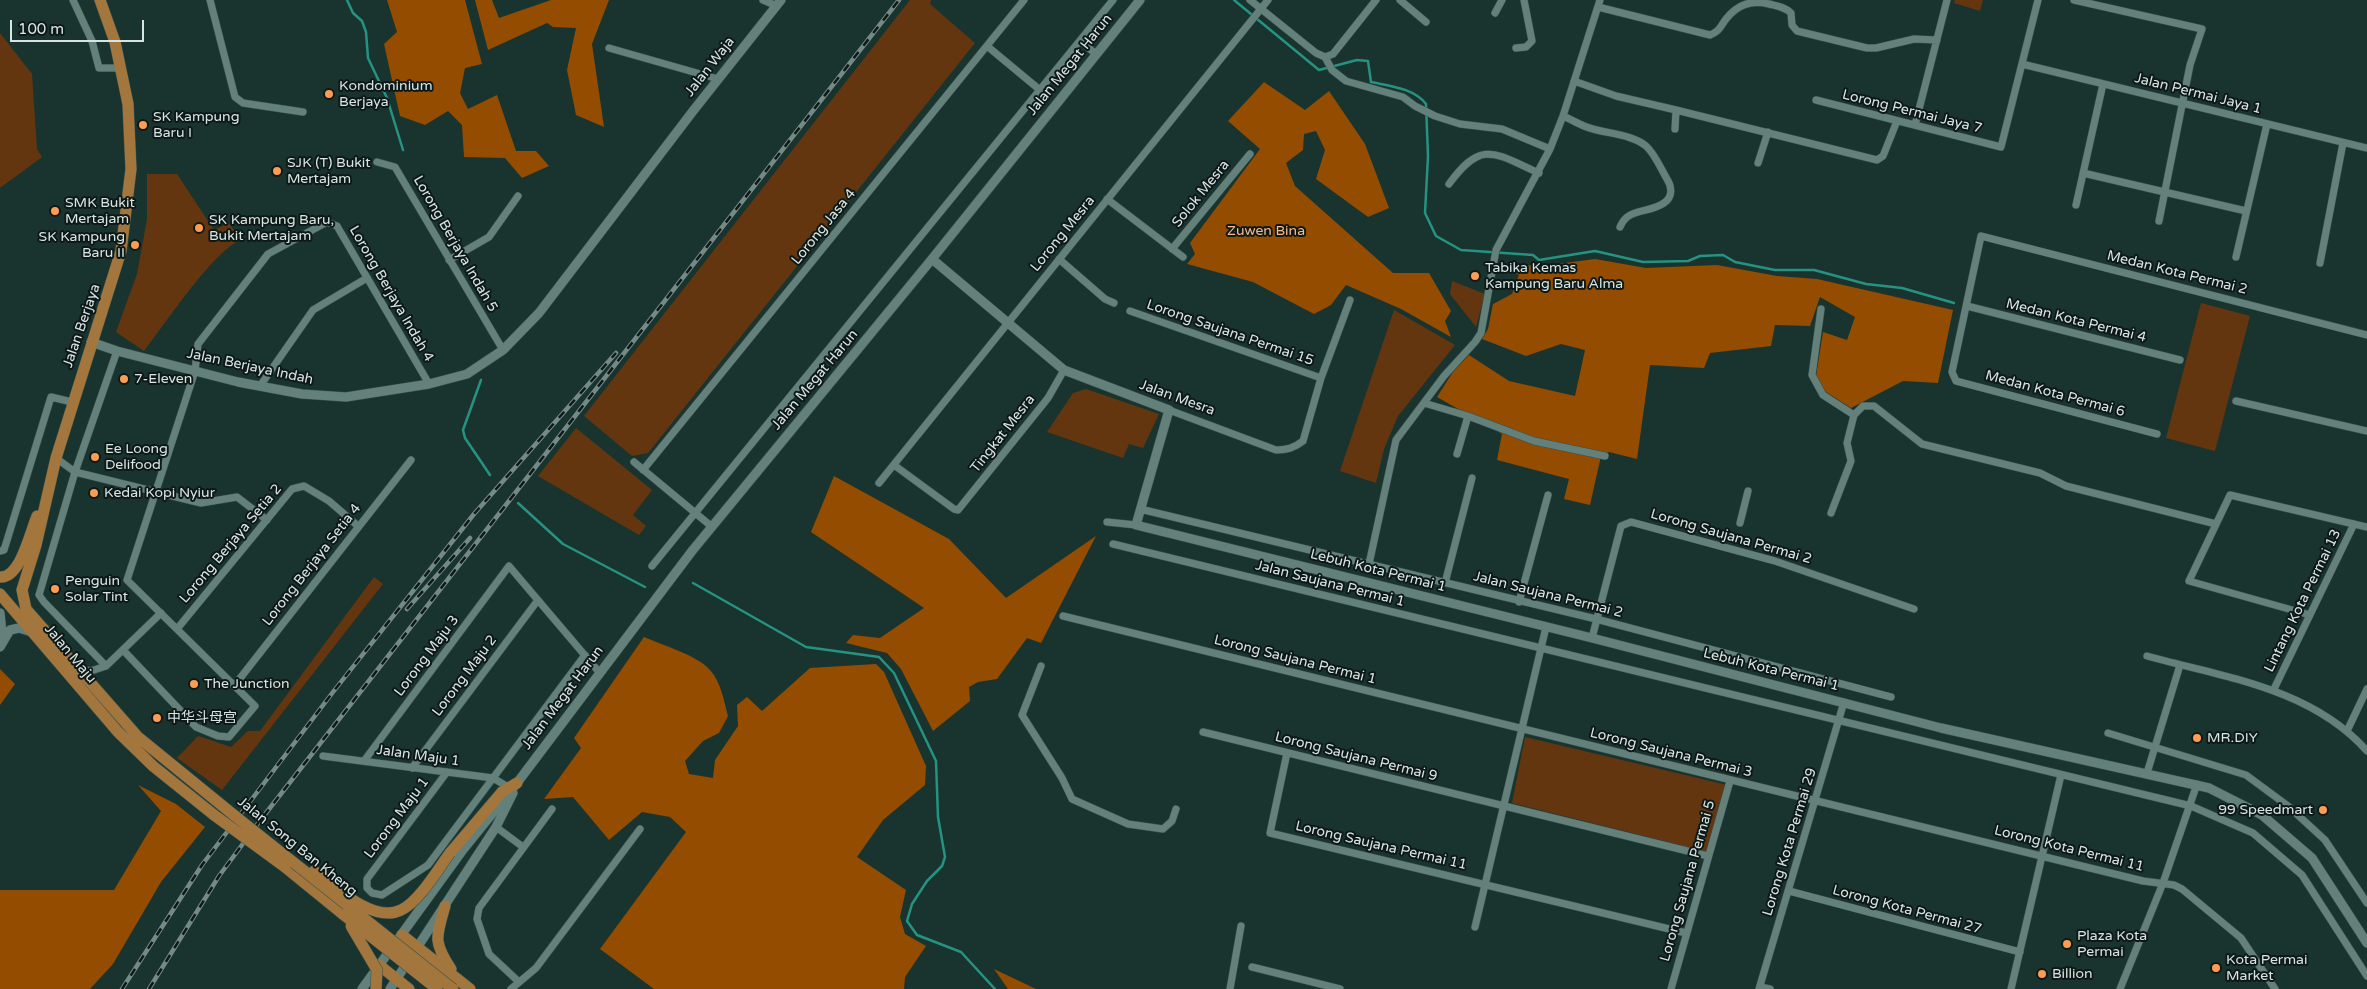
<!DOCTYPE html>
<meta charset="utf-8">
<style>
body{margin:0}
#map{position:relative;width:2367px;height:989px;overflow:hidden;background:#19342f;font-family:"Varela Round",sans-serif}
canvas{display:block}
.scale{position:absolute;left:10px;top:20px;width:134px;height:22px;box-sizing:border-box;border:2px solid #d7e6e3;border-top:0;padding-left:6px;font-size:15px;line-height:18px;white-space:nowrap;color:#d7e6e3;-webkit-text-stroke:4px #0e1917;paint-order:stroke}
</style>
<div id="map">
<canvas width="2367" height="989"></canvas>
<div class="scale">100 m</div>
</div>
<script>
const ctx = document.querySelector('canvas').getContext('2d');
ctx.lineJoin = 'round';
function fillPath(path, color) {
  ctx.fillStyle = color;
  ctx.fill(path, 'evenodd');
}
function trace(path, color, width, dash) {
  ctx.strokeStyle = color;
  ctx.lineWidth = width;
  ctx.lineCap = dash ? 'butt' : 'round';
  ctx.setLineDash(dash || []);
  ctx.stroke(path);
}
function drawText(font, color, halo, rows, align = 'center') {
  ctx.font = font + ' "Varela Round","Noto Sans SC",sans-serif';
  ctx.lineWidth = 4;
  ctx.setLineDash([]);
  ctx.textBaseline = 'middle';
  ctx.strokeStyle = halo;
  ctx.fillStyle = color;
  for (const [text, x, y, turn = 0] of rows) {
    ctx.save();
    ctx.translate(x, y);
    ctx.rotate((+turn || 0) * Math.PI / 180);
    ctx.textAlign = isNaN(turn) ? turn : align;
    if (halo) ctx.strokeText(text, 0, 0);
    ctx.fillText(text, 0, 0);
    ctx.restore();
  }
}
fillPath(new Path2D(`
 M910,0H931L930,4L975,43L648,453L632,456L584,416Z
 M1955,0H1983L1980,11L1954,3Z
 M0,33L32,74L37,149L42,157L0,188Z
 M147,174H177L214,230L229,223L240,240C211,254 166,323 144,351L116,332L137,274L147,219Z
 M1452,281L1485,294L1476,327L1450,294Z
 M2201,303L2250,316L2215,451L2166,438Z
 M1394,310L1455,345L1398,416L1384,449L1376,483L1340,471Z
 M1086,389L1159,414L1143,448L1129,444L1123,458L1047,432L1073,393Z
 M576,428L652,490L633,515L646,526L639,535L538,476Z
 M374,577L383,584L222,790L177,758L198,736L231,747L248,731H260Z
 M1525,737L1727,785L1712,853L1512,803Z`), '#633610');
fillPath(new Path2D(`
 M387,0H465L482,64L465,68L460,93L468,109L497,95L516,151H536L549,166L522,178L505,158L464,157L462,125L448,111L425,125L400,116L384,44L397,32Z
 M475,0H492L499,18L551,0H609L592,44L604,127L576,115L567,70L576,28L553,27L547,23L488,50Z
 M1264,82L1305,110L1329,91L1365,144L1389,208L1368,217L1316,179L1325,150L1316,131L1304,134L1303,150L1286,163L1295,186L1393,273H1429L1451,311L1445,321L1451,337L1401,309L1346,285L1331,305L1314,314L1253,282L1187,264L1195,254L1190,243L1260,149L1228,121Z
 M1595,259L1646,268L1717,265L1777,276L1817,279L1953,310L1938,383L1903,381L1851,408L1826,392L1816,376L1823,332L1847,340L1855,317L1820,297L1810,326L1775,325L1771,346L1710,353L1704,368L1650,365L1637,459L1609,452L1601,456L1590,505L1564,499L1569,479L1497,460L1502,434L1437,397L1453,372L1469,355L1509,381L1575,396L1585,350L1561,344L1526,356L1482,339L1488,329L1493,304L1512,294L1519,275L1499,264L1542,266Z
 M834,476L949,539L1006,598L1096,536L1041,643L1027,638L997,679L978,682L969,687L970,701L933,731L901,669L887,653L846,643L853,635L880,638L924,608L811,532Z
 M644,637C662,645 697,655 710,670C721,682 724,701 728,716L719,733L703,741L685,761L689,774L713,778L715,760L738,726L737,705L747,697L762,711L810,668L876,664L884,672L926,766L925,785L883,820L857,857L906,890L900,917L905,934L926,946L905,977L904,989H654L600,949L686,832L670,817L642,812L609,840L573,797L544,799L581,748L574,738Z
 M0,669L15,684L0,705Z
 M138,785L176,804L205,827L161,882L113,964L90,989H0V890H114L161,811Z
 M994,969L1036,989H1008Z`), '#944c00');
trace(new Path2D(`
 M347,0L353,13L362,21L366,32L368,58L387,98L403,150
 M1234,0L1319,70L1357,60L1368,61L1371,82C1389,86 1414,88 1426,104L1428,156L1425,213L1436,236L1461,250L1533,255L1539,260L1595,251L1643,262L1688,261L1700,256L1723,255L1735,262L1775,270H1814L1866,284L1902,288L1954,303
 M481,380L463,430L465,438L490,475
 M518,503L563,544L645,587
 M693,583L806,647L879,657L894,673L936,761L938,817L945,857L942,866L927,881L912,904L907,921L917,935L961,952L995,989`), '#269282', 2.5);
const minor = new Path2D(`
 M73,0L92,41L99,68H121
 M210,0L235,97L243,103L303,112
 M763,0L777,6
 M1250,0L1316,53L1325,57L1332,70L1346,81L1403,97L1415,106L1435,116L1460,124L1502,129L1550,149
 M1400,0L1426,22
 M2074,0L2202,29L2190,65L2159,221
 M1598,7L1710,35C1720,31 1720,27 1726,19C1738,4 1751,0 1769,4C1777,6 1785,7 1791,13L1792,25L1797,31L1867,48H1876L1914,39L1937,40
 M1495,13L1502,0
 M1080,41L1096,54
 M987,46L1040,90
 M609,48L718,79
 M1516,48L1526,47L1532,41L1524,0
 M1325,57L1333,54L1376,0
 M2022,64L2367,148
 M1574,81L1616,96L1676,110L1675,129
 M1816,100L2001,147L2038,0
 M1676,110L1877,160L1883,156L1897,121
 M1563,116C1570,119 1577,123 1584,126C1603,134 1630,133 1646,146C1655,154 1661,169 1667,179C1672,187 1673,197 1664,203C1648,214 1628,207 1620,227
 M1915,125L1947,0
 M377,162L395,167L503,350
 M1758,163L1768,132
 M2083,173L2246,211
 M1449,184C1482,139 1494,153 1539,173
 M1107,199L1183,257
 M2076,205L2103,84
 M1172,249L1250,154
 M2236,257L2267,124
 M1059,259L1105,299L1114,303
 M449,260L489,237L518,196
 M2320,263L2343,143
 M1967,306L2180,360
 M1821,309L1812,375L1823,395L1854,415
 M1130,311L1321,378
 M260,386L313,310L367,278
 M2236,401L2367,431
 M1424,403L1468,416L1457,454
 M1169,410L1276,450C1287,450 1294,448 1303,441L1321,378L1350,300
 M1468,416L1534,441L1605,456
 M2157,434L1956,381L1952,372L1981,236L2367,335
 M56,458L75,472L201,503L237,497L267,520
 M634,462L711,526
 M894,465L954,509L958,510L1048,398L1064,370
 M643,470L1024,0
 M879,483L1268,0
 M1140,509L1596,619L1891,697
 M1831,513L1851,461L1847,443L1854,415L1863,406H1874L1922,444L2040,473L2066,486L2216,524
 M1107,522L1136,525
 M1740,523L1748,491
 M1113,544L2191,806L2253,833L2302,875L2367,976
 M0,551L4,550L51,397L72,402
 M1369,564L1396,440L1444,376L1475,342L1481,333L1496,250L1550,149L1563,116L1600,0
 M652,566L1113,0
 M1445,583L1472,478
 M1519,602L1548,495
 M2310,615L2189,581L2230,495L2367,527
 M1063,616L2143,881L2174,885L2182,889L2241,938L2275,989
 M177,629L292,489L304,486L329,501L358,526
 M1592,638L1621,526L1631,522L1775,561L1914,609
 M123,650L196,727L218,736L229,737L255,706L127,580L195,371L198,344L268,254L327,222L337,226L429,384
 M2147,656C2223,677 2311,688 2367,751
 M106,666L44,602L39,595L75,472L117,351
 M1041,666L1022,715L1062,778L1072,799L1128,824L1163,829L1172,821L1176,809
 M80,669L91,671L106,666L161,613
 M234,686L411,460
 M2274,689L2354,524
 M2347,731L2367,689
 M1203,732L1708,856
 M2108,733L2246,775L2288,806L2325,840L2367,903
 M1287,753L1270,833L1686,933
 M323,756L493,778L508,787
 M364,761L509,566L599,672
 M412,768L538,600
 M447,772L367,879V888L372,893L382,895L428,865L585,655
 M2147,773L2180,665
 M496,827L523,847
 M1789,891L2020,952
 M1475,927L1546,627
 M1252,967L1340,989
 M519,982L489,954L477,919L479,908L552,809
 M1760,987L1770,989
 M511,989L536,968L640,829
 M1230,989L1241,926
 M1671,989L1730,781
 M1759,989L1844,702
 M2011,989L2061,775
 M2120,989L2163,883L2197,784`);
const tertiary = new Path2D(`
 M932,259L1064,370L1169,410L1136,525L1592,638L1941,728L2209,788L2262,815L2312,858L2367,943
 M91,342L117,351L238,382L302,394L346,397L429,384L467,374L503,350L539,313L693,111L781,0
 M0,613L3,642
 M0,647L10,630L19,628L32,632
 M362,989L462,851L517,783L692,551L932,259L1140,0
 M390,989L496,827L513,793`);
const primary = new Path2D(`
 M100,0L115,42L128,104L131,169L121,251L56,458L36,545L22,590L26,609L138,737L235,816
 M0,577C20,579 30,533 37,516
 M0,594L118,732L153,766L214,815
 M450,853L502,792L517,783
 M285,867L344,915
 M445,906C436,937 433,942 451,969
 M402,935L470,989
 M379,965L409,989`);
trace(minor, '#39514c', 8);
trace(tertiary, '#39514c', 10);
trace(primary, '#39514c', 12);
trace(minor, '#63807a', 7);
trace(tertiary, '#63807a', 9);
trace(primary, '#a3763d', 11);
const rail = new Path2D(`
 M407,609L470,538
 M122,989L202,865L333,692L474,514L616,353
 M149,989L219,876L259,822L899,0`);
trace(rail, '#758a86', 4.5);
trace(rail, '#0e1917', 2.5, [8]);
const primaryBridge = new Path2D(`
 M214,815L285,867
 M235,816L453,989
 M314,871C334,886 374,924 401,910C419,902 438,869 450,853
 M344,915L437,989
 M351,926L377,970L376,989`);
trace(primaryBridge, '#39514c', 12, []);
trace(primaryBridge, '#a3763d', 11);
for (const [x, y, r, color] of [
 [329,94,5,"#fc9d53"],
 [143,125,5,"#fc9d53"],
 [277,171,5,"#fc9d53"],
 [55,211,5,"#fc9d53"],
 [199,228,5,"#fc9d53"],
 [135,245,5,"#fc9d53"],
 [1475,276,5,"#fc9d53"],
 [124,379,5,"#fc9d53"],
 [95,457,5,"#fc9d53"],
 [94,493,5,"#fc9d53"],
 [55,589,5,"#fc9d53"],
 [194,684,5,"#fc9d53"],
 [157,718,5,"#fc9d53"],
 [2197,738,5,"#fc9d53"],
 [2323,810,5,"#fc9d53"],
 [2067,944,5,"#fc9d53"],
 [2216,968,5,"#fc9d53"],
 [2042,974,5,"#fc9d53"]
]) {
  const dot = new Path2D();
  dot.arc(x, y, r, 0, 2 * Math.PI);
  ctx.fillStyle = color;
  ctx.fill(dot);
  trace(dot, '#0e1917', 2);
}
drawText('14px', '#d7e6e3', '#0e1917', [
 ["Jalan Megat Harun",1070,65,-51],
 ["Jalan Waja",710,67,-52],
 ["Jalan Permai Jaya 1",2198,94,14],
 ["Lorong Permai Jaya 7",1912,112,14],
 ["Solok Mesra",1201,194,-51],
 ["Lorong Jasa 4",824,227,-51],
 ["Lorong Mesra",1063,234,-51],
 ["Lorong Berjaya Indah 5",455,244,60],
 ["Medan Kota Permai 2",2177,273,14],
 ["Lorong Berjaya Indah 4",391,294,60],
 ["Medan Kota Permai 4",2076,321,14],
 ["Jalan Berjaya",82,326,-71],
 ["Lorong Saujana Permai 15",1230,333,19],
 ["Jalan Berjaya Indah",250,367,12],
 ["Jalan Megat Harun",815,380,-50],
 ["Medan Kota Permai 6",2055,394,15],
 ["Jalan Mesra",1177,398,20],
 ["Tingkat Mesra",1003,434,-52],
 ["Lorong Saujana Permai 2",1731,537,16],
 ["Lorong Berjaya Setia 2",231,544,-50],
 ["Lorong Berjaya Setia 4",312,565,-52],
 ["Lebuh Kota Permai 1",1378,571,14],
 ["Jalan Saujana Permai 1",1330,584,14],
 ["Jalan Saujana Permai 2",1548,595,14],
 ["Lintang Kota Permai 13",2303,601,-64],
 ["Jalan Maju",70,654,50],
 ["Lorong Maju 3",427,656,-53],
 ["Lorong Saujana Permai 1",1295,660,14],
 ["Lebuh Kota Permai 1",1771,670,14],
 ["Lorong Maju 2",465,676,-53],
 ["Jalan Megat Harun",563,698,-53],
 ["Lorong Saujana Permai 3",1671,753,14],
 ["Jalan Maju 1",418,756,8],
 ["Lorong Saujana Permai 9",1356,757,14],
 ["Lorong Maju 1",397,818,-53],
 ["Lorong Kota Permai 29",1790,842,-73],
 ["Lorong Saujana Permai 11",1381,846,13],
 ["Jalan Song Ban Kheng",297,847,39],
 ["Lorong Kota Permai 11",2069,849,14],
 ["Lorong Saujana Permai 5",1688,881,-74],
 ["Lorong Kota Permai 27",1907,910,15]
]);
drawText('14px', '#d7e6e3', '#0e1917', [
 ["Kondominium",339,86],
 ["Berjaya",339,102],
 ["SK Kampung",153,117],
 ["Baru I",153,133],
 ["SJK (T) Bukit",287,163],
 ["Mertajam",287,179],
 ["SMK Bukit",65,203],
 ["Mertajam",65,219],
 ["SK Kampung Baru,",209,220],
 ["Bukit Mertajam",209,236],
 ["SK Kampung",125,237,"right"],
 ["Baru II",125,253,"right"],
 ["Tabika Kemas",1485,268],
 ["Kampung Baru Alma",1485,284],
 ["7-Eleven",134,379],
 ["Ee Loong",105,449],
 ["Delifood",105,465],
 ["Kedai Kopi Nyiur",104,493],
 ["Penguin",65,581],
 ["Solar Tint",65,597],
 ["The Junction",204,684],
 ["中华斗母宫",167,718],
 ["MR.DIY",2207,738],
 ["99 Speedmart",2313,810,"right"],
 ["Plaza Kota",2077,936],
 ["Permai",2077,952],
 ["Kota Permai",2226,960],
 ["Market",2226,976],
 ["Billion",2052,974]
], 'left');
drawText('14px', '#f7ba8f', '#0e1917', [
 ["Zuwen Bina",1266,231]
]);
</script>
